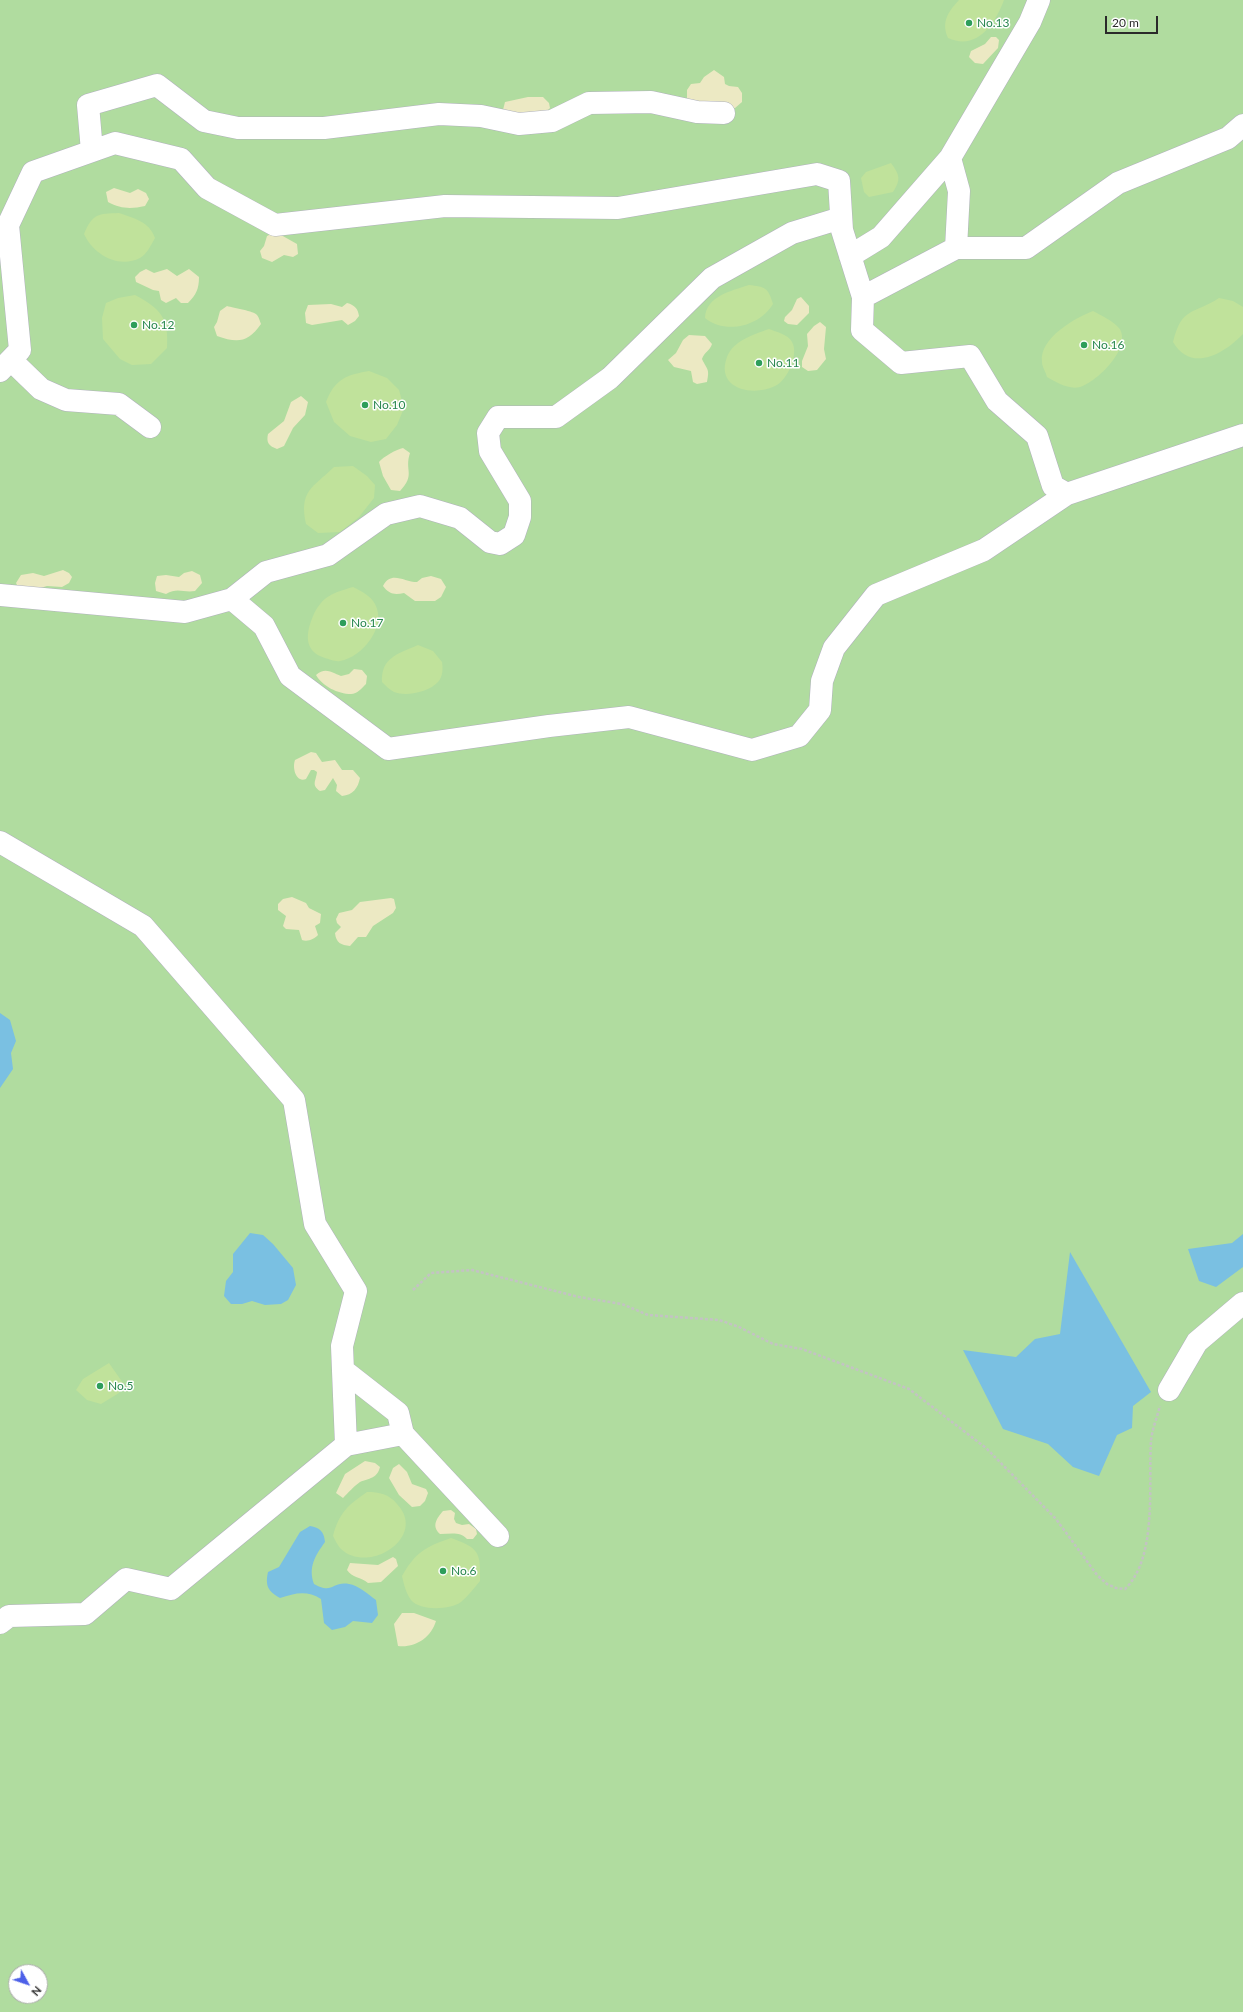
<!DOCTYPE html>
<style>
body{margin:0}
#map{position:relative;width:1243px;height:2012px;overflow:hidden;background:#eae5dd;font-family:Lato,sans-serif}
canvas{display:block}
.north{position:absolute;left:8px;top:1964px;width:40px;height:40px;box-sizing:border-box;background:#fff;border:1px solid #aaa;border-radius:50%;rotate:130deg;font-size:11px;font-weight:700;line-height:16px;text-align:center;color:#2a2a2a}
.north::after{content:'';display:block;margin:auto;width:14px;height:18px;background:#4d60e8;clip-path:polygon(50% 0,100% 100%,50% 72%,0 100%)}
.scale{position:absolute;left:1105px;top:16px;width:53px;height:18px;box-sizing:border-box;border:2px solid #2a2a2a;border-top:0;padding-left:5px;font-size:12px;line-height:14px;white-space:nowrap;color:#2a2a2a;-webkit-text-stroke:3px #fff;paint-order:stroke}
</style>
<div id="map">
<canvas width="1243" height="2012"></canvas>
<div class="north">N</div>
<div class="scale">20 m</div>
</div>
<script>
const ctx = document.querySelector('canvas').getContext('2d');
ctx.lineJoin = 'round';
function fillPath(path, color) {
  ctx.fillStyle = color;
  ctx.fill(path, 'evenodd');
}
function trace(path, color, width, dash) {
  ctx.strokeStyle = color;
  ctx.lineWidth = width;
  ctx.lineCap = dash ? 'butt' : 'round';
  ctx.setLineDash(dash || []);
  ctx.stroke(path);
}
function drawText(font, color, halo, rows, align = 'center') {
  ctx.font = font + ' Lato,sans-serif';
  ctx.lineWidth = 3;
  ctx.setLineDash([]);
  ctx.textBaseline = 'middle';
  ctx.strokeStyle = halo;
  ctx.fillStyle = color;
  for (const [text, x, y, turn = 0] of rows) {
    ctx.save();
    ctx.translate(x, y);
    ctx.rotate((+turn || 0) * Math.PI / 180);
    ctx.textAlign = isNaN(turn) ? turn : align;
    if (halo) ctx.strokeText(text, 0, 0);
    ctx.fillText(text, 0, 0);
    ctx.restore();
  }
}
fillPath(new Path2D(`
 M0,0H1243V2012H0ZM16,1972H40V1996H16Z`), '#b0dc9f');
fillPath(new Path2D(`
 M991,37H996L999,40L998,48L983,64L975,63L969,57L971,51L985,44Z
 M714,70L724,77L725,84L729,86L738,87L742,93V102L735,108L705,109L687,99V90L691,84L700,83L704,77Z
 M528,97H543L549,103L550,108L546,112L519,118L503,110L505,102Z
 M114,188L130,193L138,189L146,193L149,199L145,206C131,209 121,209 108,202L106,192Z
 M273,233L281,235L297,244L298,254L293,257L284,255L272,262L262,258L260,251L264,246L267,236Z
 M146,269L154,273L167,269L177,276L189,269L199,277C199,289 196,295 188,303H181L176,298L166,303L161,300L159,291L153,290L136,282L135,277L140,272Z
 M801,297L809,306V313L797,325L788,324L784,321L785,317L792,310L797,299Z
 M347,303C355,305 358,309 359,316L355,321L348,325L342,320L312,325L306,323L305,313L308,305L331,304L342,307Z
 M227,306C234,308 254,311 257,315C259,317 260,322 261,324C248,343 237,343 217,336L214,327L217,322L220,311Z
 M820,322L826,327L824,349L826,359L817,370L808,371L802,367V361L808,346L807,334L814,326Z
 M689,335L705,336L712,344C710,351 704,352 702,359C707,370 710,368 707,382L697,384L693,382L691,371L674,367L668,360L676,353L683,340Z
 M301,396L308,402L305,415L293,428L284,446L277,449C269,446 266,443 268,434L284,421L291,402Z
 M403,448L410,453C404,471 416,474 400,491L391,490L383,476L379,462C383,457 397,449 403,448Z
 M63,570L69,573L72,577L69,583L62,587L47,586L34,590L19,589L16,583L21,575L33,573L44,576Z
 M192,571L200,575L202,583L195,591C183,593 178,587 166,594L156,591L155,583L157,576L166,575L179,577L184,573Z
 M431,576L441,579L446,587L441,597L435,601H415L404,593C394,595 389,594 383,586C391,570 404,582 417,582L422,578Z
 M354,669L362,670L367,676L366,684C362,688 357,694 351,694C338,694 322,686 316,675C325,667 331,672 341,676L349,674Z
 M311,752L316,753L322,762L335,760L342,770H353L360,778C358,788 353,795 342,796L336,791L337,785L333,778L325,790L320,791C311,785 316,781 317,772L314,770H311L306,779C296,783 292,768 295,760Z
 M292,897L306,903L309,908L321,914L320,923L315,926L318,935C314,939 308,942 302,940L299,930L286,929L283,926L286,916L278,910V904L283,899Z
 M391,898L394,899L396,908L393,913L373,926L366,937H358L350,946C341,945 336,943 335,933L341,927L337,923L336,919L339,913L352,910L360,902Z
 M365,1461L375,1463L380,1467C377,1479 369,1478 360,1482C354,1486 348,1493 343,1498L336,1493L345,1474Z
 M399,1464L407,1472L412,1484L426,1489L428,1493L425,1501L420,1506L412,1507L399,1495L389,1478L393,1468Z
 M451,1510L455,1513L454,1519L456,1523L462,1525L469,1524L476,1529L477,1534L473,1539H467C460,1531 450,1534 440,1534C431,1526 437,1518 443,1511Z
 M393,1557L396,1559L398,1566L381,1582L368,1583C361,1577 352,1578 347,1570L350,1563L378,1565Z
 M402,1613H414L436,1621C431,1638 415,1648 398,1646L394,1624Z`), '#ece9c3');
fillPath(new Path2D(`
 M959,0H1004C995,24 977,51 948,38C941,22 948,12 959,0Z
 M891,163C900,175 901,180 893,192L869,197L864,192L861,178L866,172Z
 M119,213C135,219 149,221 155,238C151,245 147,254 140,258C118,269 93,254 84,234C93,213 98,214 119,213Z
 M749,285C765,287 768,287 773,304C760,326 726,335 705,318C706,296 731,291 749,285Z
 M135,295C161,309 169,318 167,348L151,364L132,365L120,359L103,339L102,318L106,303L118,298Z
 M1219,298L1233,301L1243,307V334C1224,354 1191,373 1173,342C1182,306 1193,315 1219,298Z
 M1093,311C1102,316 1112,320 1119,328C1133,347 1097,382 1080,387C1069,390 1056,382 1047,377C1046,372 1042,367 1042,362C1039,338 1075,318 1093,311Z
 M769,329C776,332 788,334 792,342C799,354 788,380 775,386C753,397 715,389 727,357C734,340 753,335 769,329Z
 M369,371L387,378L399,390L404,408L397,425L386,439L371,442L350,436L334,422L326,402C335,379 346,375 369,371Z
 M353,466L367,476L375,485L374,498L359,517L340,532L318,533L306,524C299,491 312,488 334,467Z
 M353,587C361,591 371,596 375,604C387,626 363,657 340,661C336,662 329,659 325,658C303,651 306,633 313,616C322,596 333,593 353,587Z
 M418,645L433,651L442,662C443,668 443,677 438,682C429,692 406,697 394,692C390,690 385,685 382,682C381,658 397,654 418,645Z
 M109,1363L123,1383L119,1393L101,1404L87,1400L76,1390L83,1379Z
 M367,1492C379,1492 389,1494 397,1504C428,1537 369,1575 341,1549C338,1546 335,1540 333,1536C339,1513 348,1505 367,1492Z
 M451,1538C478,1548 481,1551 480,1581C474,1588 468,1596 461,1602C450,1610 420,1611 411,1600C406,1593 404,1585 402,1576C416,1552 425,1547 451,1538Z`), '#c0e29b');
fillPath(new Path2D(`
 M0,1013L10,1020L16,1041L11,1053L13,1069L0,1088Z
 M250,1233L263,1235L273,1244L293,1268L296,1285L288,1300L281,1304L265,1305L252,1301L242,1304H231L224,1296L226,1281L233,1272V1254Z
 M1243,1234V1267L1216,1287L1199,1281L1188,1249L1232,1243Z
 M1070,1252L1151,1392L1133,1406L1132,1428L1117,1435L1099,1476L1073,1467L1048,1444L1003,1429L963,1350L1016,1357L1035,1339L1060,1334Z
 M310,1526C320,1528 324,1531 325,1542C315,1556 308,1567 314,1584C333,1595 332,1581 349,1584C358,1585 369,1595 376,1600L378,1615L372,1623L353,1621L345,1627L332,1630L324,1623L321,1599C307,1590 295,1593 280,1598C268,1591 265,1586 268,1572L279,1567L300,1532Z`), '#7ac0e2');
const minor = new Path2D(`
 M92,151L88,105L157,85L204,121L238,128H324L439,114L481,116L519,124L552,121L589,103L651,102L697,112L724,113
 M950,158L959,191L956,248
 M850,256L881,237L950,158L1030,22L1039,0
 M863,297L956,248H1026L1118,183L1228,138L1243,125
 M11,360L41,389L66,400L119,404L150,427
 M0,371L20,350L8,225L33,172L115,143L181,159L207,188L275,225L445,206L618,208L817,174L839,181L842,230L863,297L862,330L901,363L970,356L997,401L1037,436L1053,486L1067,494
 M0,595L185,612L232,599L266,572L328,555L386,514L420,506L460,518L490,542L500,544L514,535L520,517V501L490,451L488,433L498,417H556L610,378L712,278L792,233L841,218
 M232,599L264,626L290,676L388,749L549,726L629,717L752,750L799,736L820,710L822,681L834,648L876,595L984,550L1067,494L1243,435
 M0,842L143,926L294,1100L315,1224L356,1291L342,1346L346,1445
 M343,1370L398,1413L403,1434L498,1536
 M1169,1390L1197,1342L1243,1303
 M0,1623L9,1616L85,1614L126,1579L171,1589L346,1445L403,1434`);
trace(minor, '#b0b2bc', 23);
trace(new Path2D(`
 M413,1290L431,1273L472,1270L579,1297L622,1304L648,1315L719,1320L739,1327L773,1344L802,1349L909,1389L986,1448L1056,1519L1097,1575L1107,1584L1116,1588L1125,1589C1158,1557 1148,1484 1151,1441C1152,1430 1157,1417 1160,1406`), '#c3c3c3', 2.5, [3, 2]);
trace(minor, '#fff', 22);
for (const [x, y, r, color] of [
 [969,23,4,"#2e9e5b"],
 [134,325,4,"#2e9e5b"],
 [1084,345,4,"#2e9e5b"],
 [759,363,4,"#2e9e5b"],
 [365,405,4,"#2e9e5b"],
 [343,623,4,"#2e9e5b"],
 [100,1386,4,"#2e9e5b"],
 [443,1571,4,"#2e9e5b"]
]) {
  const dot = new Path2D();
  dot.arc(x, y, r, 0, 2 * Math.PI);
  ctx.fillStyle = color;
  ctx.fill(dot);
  trace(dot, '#fff', 1.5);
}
drawText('12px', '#27864d', '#fff', [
 ["No.13",977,23],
 ["No.12",142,325],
 ["No.16",1092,345],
 ["No.11",767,363],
 ["No.10",373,405],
 ["No.17",351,623],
 ["No.5",108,1386],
 ["No.6",451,1571]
], 'left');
</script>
